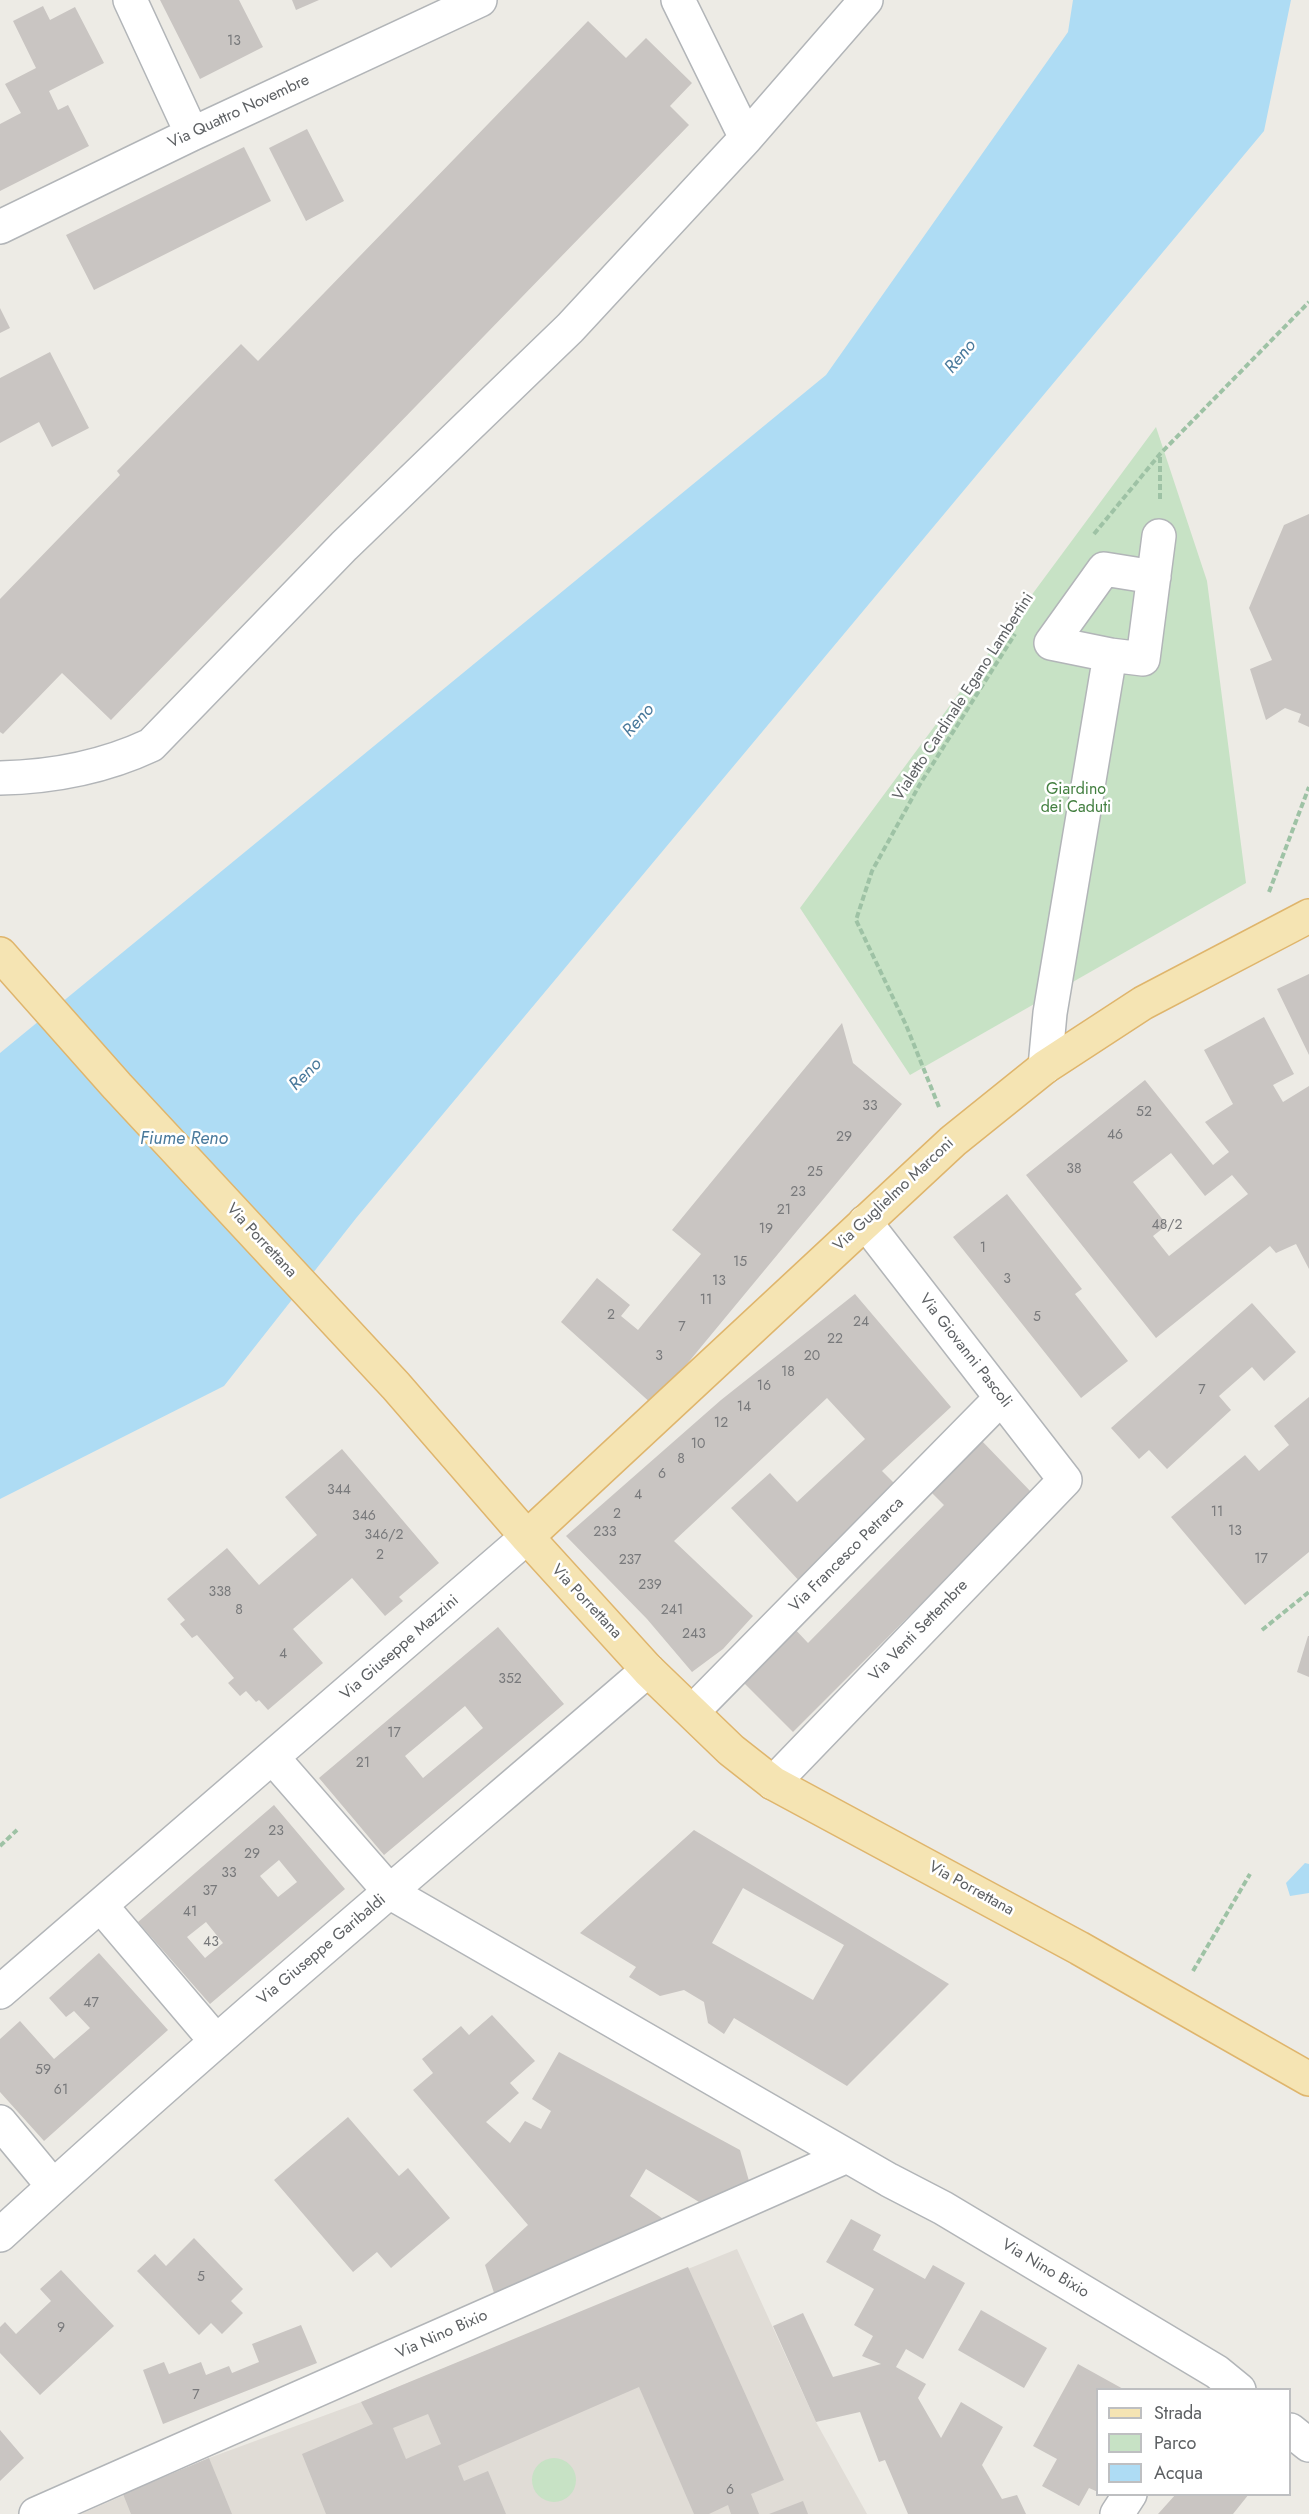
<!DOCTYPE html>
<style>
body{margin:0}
#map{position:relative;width:1309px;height:2514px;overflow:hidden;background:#edebe5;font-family:Jost,sans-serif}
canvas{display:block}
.legend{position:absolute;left:1096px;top:2388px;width:195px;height:108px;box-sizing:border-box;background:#fff;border:2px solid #bebfc1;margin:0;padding:8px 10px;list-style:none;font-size:18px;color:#5d6063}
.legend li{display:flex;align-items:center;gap:12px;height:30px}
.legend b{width:30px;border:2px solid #bebfc1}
</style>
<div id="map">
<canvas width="1309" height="2514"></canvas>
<ul class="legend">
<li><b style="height:8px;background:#f5e4b3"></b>Strada</li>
<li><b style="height:16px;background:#c7e2c5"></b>Parco</li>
<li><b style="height:16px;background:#aedcf4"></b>Acqua</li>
</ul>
</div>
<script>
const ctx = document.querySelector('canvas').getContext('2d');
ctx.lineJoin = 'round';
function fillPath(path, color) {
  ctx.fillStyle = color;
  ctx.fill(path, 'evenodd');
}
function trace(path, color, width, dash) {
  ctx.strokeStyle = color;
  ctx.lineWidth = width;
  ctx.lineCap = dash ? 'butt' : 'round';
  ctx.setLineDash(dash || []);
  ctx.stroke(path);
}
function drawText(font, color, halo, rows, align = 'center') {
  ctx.font = font + ' Jost,sans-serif';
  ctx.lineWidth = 5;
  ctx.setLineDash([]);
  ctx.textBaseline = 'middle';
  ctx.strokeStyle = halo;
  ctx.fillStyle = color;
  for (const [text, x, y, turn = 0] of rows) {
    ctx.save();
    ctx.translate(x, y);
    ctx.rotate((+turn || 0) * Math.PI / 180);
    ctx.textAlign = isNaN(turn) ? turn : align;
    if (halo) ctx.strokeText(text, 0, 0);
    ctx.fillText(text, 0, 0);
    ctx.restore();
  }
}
fillPath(new Path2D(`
 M737,2249L816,2422L867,2514H81L209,2458L361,2402Z`), '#e0dcd6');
fillPath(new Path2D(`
 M1156,427L1207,581L1246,883L910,1075L800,908Z
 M532 2480a22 22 0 1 1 44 0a22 22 0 1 1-44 0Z`), '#c7e2c5');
fillPath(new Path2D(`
 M1073,0H1291L1264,131L357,1217L224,1386L0,1499V1053L826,375L1068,32Z
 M1305,1863L1309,1864V1893L1290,1896L1286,1883Z`), '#aedcf4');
fillPath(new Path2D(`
 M160,0H239L263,47L200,79Z
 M292,0H319L296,10Z
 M43,6L50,20L75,7L104,63L49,91L58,110L68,105L89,146L0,191V124L21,113L5,84L36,68L13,21Z
 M588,21L626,58L646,38L692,83L670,106L689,125L111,720L62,673L3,734L0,732V599L120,475L117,471L241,344L258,361Z
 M307,129L344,201L306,221L269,148Z
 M244,147L271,201L94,290L66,235Z
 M0,308L10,328L0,333Z
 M50,352L89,428L52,447L39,422L0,443V378Z
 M1309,514V727L1298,722L1301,714L1285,708L1266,720L1250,669L1272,660L1249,608L1284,525Z
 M1309,974V1055L1277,989Z
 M1264,1017L1294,1074L1273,1085L1283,1102L1309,1086V1269L1296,1244L1276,1253L1270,1246L1156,1338L1026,1175L1145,1080L1213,1165L1229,1152L1205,1122L1233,1104L1204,1050ZM1171,1153L1205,1196L1232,1175L1248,1194L1169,1256L1153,1236L1167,1225L1133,1182Z
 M842,1023L853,1063L902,1104L653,1405L561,1322L597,1278L630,1305L621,1316L638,1330L701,1254L672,1230Z
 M1007,1194L1082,1289L1075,1294L1128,1361L1081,1398L953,1237Z
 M855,1294L951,1407L882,1471L901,1490L803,1585L731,1508L770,1473L797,1502L865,1439L827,1398L674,1541L753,1616L723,1649L692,1672L647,1619L566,1536L721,1400Z
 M1252,1303L1296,1352L1264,1381L1252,1367L1219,1396L1231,1410L1167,1469L1149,1450L1139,1459L1111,1428Z
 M1309,1397V1552L1245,1605L1171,1517L1245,1455L1259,1471L1289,1445L1274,1426Z
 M981,1440L1034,1495L952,1573L793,1732L739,1678L792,1626L808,1643L944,1505L930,1491Z
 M342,1449L439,1563L399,1597L403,1601L385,1616L352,1578L293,1629L323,1663L268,1710L259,1700L256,1702L246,1691L240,1696L228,1683L234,1678L197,1635L192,1638L180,1624L185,1620L167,1599L227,1548L259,1585L317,1535L285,1497Z
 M498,1627L564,1704L384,1855L319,1778ZM465,1706L483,1728L423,1778L405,1756Z
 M1308,1636H1309V1677L1297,1672Z
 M274,1805L345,1889L210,2004L138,1922ZM279,1860L297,1882L278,1897L260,1876ZM206,1922L223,1943L205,1958L187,1937Z
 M694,1830L949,1984L847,2086L734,2018L724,2034L708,2023L704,2002L684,1990L660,1996L629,1977L636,1967L580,1933ZM743,1888L844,1945L813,2000L712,1943Z
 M99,1953L168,2030L44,2141L0,2092V2039L20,2021L54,2059L90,2028L74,2011L66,2017L49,1998Z
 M492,2015L535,2061L510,2083L519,2093L486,2122L510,2143L525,2121L541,2129L551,2111L532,2099L559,2052L740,2150L749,2181L699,2202L646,2169L630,2196L669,2223L495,2296L485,2265L528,2225L413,2090L433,2073L422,2059L461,2026L469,2035Z
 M348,2117L399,2176L408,2168L450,2218L391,2268L377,2252L353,2272L274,2180Z
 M851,2219L881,2235L873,2250L925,2279L933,2265L965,2283L923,2359L906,2349L896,2367L926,2384L918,2398L941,2438L961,2402L1003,2427L982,2465L1002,2499L1017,2495L1026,2514H908L885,2460L879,2462L860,2412L816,2422L773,2326L803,2313L833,2377L881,2364L862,2356L873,2336L854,2325L874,2289L826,2262Z
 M194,2238L243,2289L231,2301L243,2313L222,2334L211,2323L199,2335L137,2271L155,2254L166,2266Z
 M688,2267L784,2480L751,2494L759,2514H731L728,2505L709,2514H694L639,2387L458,2466L464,2481L488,2471L506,2514H326L302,2454L373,2424L361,2402ZM428,2414L441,2444L406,2459L393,2428Z
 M61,2270L114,2326L40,2395L0,2353V2327L5,2322L16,2334L51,2301L40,2289Z
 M981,2310L1047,2348L1024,2388L958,2350Z
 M301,2325L317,2363L163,2424L143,2370L164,2362L169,2374L201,2362L206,2375L229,2366L232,2373L259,2362L252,2344Z
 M1078,2364L1125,2390H1098V2492L1089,2488L1079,2506L1042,2486L1057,2459L1033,2446Z
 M0,2430L24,2458L0,2481Z
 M209,2458L232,2514H131L123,2494Z
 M1176,2494H1249L1233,2514H1158Z
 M803,2501L808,2514H769Z`), '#c9c5c2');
const minor = new Path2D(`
 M130,0L192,134
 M678,0L746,138
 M0,227L192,134L480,0
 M1110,655L1051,643L1104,569L1154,577
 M0,778C51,777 104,767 151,745L344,546L570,328L746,138L866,0
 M1045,1067L1050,1013L1110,655L1143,659L1159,536
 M693,1711L1001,1398
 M273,1758L391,1893L889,2180L943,2208L1217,2372L1239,2390
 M773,1783L1065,1480L865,1222
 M101,1906L215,2040
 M0,1992L527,1537
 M0,2122L53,2186
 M0,2235C211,2041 431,1857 648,1670
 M1290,2430L1309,2445
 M36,2514L847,2156
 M1117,2514L1130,2494`);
const major = new Path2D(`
 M0,954L117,1086L396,1386L527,1537L648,1670L731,1750L773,1783L1079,1948L1309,2079
 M527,1537L953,1141L1045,1067L1143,1003L1309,916`);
trace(minor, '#b2b5b8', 36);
trace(major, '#dfb56c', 36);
trace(new Path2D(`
 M1160,499V456
 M1094,534L1160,454L1309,302
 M1269,892L1309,787
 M939,1107L906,1025L856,920L872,871L920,784L1015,634
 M1262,1630L1309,1592
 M0,1846L17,1830
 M1193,1971L1250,1874`), '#9ec2a5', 4, [6, 3]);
trace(minor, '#fff', 33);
trace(major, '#f5e4b3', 33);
drawText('14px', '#78797b', null, [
 ["13",234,42],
 ["33",870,1107],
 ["52",1144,1113],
 ["46",1115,1136],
 ["29",844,1138],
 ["38",1074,1170],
 ["25",815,1173],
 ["23",798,1193],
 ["21",784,1211],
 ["48/2",1167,1226],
 ["19",766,1230],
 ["1",983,1249],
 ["15",740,1263],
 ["3",1007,1280],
 ["13",719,1282],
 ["11",706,1301],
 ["2",611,1316],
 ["5",1037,1318],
 ["24",861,1323],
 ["7",682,1328],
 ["22",835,1340],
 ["3",659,1357],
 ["20",812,1357],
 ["18",788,1373],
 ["16",764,1387],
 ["7",1202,1391],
 ["14",744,1408],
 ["12",721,1424],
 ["10",698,1445],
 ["8",681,1460],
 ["6",662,1475],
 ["344",339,1491],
 ["4",638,1496],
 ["11",1217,1513],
 ["2",617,1515],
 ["346",364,1517],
 ["13",1235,1532],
 ["233",605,1533],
 ["346/2",384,1536],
 ["2",380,1556],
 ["17",1261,1560],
 ["237",630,1561],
 ["239",650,1586],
 ["338",220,1593],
 ["8",239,1611],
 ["241",672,1611],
 ["243",694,1635],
 ["4",283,1655],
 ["352",510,1680],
 ["17",394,1734],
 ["21",363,1764],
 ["23",276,1832],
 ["29",252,1855],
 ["33",229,1874],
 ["37",210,1892],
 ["41",190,1913],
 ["43",211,1943],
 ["47",91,2004],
 ["59",43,2071],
 ["61",61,2091],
 ["5",201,2278],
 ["9",61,2329],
 ["7",196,2396],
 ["6",730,2491]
]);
drawText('16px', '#5d6063', '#fff', [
 ["Via Quattro Novembre",239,112,-25],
 ["Vialetto Cardinale Egano Lambertini",964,697,-57],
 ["Via Guglielmo Marconi",894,1195,-43],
 ["Via Porrettana",261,1241,47],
 ["Via Giovanni Pascoli",965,1351,52],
 ["Via Francesco Petrarca",847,1555,-45],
 ["Via Porrettana",586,1602,47],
 ["Via Venti Settembre",919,1631,-46],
 ["Via Giuseppe Mazzini",400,1648,-41],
 ["Via Porrettana",971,1889,29],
 ["Via Giuseppe Garibaldi",322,1950,-40],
 ["Via Nino Bixio",1045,2269,31],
 ["Via Nino Bixio",442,2335,-24]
]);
drawText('16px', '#437f40', '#fff', [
 ["Giardino",1076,790],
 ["dei Caduti",1076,808]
]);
drawText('italic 18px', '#4a7a9c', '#fff', [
 ["Reno",961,357,-50],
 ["Reno",639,721,-48],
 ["Reno",306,1075,-45],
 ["Fiume Reno",184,1140]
]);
</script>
